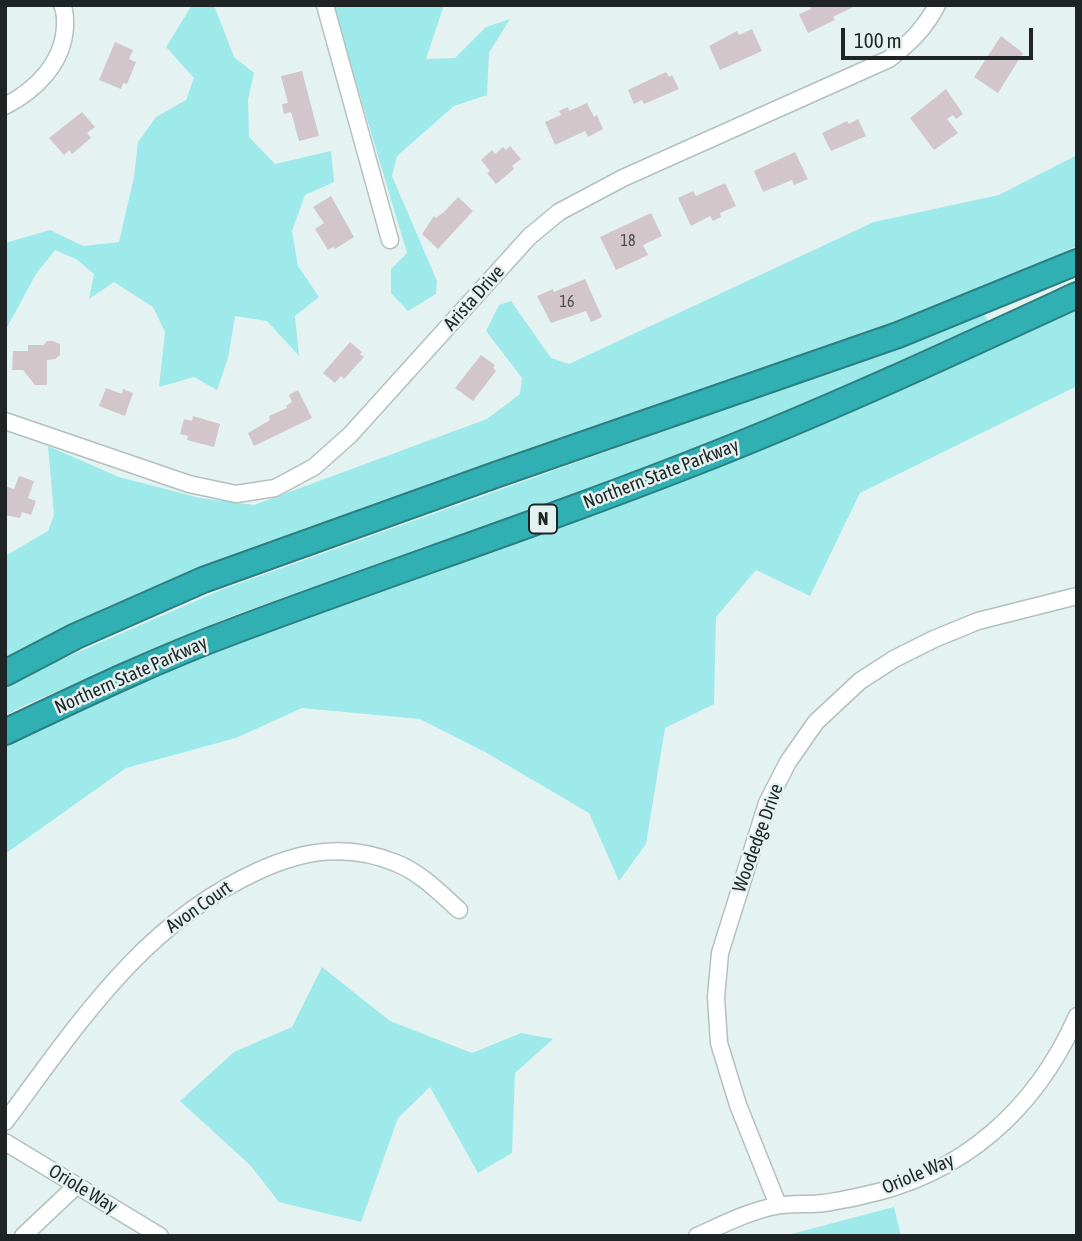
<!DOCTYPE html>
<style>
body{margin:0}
#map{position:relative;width:1082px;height:1241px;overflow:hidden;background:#e5f2f2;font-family:"Asap Condensed",sans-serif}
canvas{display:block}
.frame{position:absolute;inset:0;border:7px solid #1f2424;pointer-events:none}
.scale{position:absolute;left:841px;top:28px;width:192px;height:32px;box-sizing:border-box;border:4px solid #1f2424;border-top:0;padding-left:9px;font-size:21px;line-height:24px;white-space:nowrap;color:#1f2424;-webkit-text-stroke:5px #e5f2f2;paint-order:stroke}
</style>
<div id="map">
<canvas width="1082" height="1241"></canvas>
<div class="frame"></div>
<div class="scale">100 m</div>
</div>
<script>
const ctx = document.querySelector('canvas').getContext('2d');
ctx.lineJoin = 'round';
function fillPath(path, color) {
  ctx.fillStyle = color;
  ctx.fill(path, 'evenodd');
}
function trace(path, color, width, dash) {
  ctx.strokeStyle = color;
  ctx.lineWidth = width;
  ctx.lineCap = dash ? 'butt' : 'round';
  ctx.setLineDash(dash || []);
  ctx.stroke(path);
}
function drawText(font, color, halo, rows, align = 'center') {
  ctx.font = font + ' "Asap Condensed",sans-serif';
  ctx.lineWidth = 5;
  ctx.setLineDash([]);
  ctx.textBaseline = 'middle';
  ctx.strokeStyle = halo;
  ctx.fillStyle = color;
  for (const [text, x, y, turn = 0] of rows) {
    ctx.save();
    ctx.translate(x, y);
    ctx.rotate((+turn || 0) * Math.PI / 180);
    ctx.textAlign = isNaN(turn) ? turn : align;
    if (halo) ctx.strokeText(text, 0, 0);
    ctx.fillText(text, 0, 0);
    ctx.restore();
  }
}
fillPath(new Path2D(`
 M192,5H214L234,57L254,73L248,100L249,137L275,164L331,151L334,182L305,195L292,231L298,266L319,297L295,316L299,356L267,321L235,316L228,358L217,390L194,377L159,387L165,332L153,307L114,282L89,299L94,274L76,259L55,250L36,274L5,331V243L50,230L83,246L119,242L134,177L138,142L156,117L186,100L194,78L166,47Z
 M333,5H444L426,59L455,58L486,27L510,19L489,53L487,95L454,106L397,156L392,176L437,281L436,294L408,311L391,293V269L407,253Z
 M1077,155V246L1068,250L981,291L749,379L222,562L106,607L5,661V556L48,531L54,515L48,446L119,477L200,498L254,505L487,419L520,394L522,378L486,331L499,305L511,301L551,358L569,364L874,222L999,195Z
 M1077,303V386L860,493L810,596L756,570L716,617L714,704L665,728L646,844L619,881L589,813L485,752L420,719L302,708L236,738L126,768L5,854V743L162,669L671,486L978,350Z
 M981,310L989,322L854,387L637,473L232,616L21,707L5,716V684L221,590L842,367Z
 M322,967L390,1021L472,1053L521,1033L553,1039L515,1073L512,1153L478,1173L430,1087L398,1118L361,1222L279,1202L250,1165L180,1101L234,1052L292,1027Z
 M894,1207L901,1236H784Z`), '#9ee9ea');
fillPath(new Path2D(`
 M809,5H857L833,17L835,20L808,33L799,14L811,9Z
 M752,29L762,51L720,70L709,46L737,31L739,35Z
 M1001,36L1023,53L998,93L974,77Z
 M115,42L133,50L129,59L136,62L127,84L123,83L121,89L99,80Z
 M302,71L319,136L299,141L291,112L284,114L282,104L288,103L281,76Z
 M666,72L669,77L672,75L679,89L644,104L642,100L634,104L628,90Z
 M946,89L963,114L956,119L953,115L947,119L958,133L934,150L910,118Z
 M587,103L594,117L597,115L603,129L588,137L585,131L555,145L545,122L561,115L559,111L568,107L569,111Z
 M82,112L95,127L87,133L91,138L72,154L69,150L64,155L49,138Z
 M858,119L866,136L831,151L822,133L847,121L849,124Z
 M510,146L521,159L512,166L514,169L496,184L487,173L490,171L481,160L492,150L495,154L503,147L506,150Z
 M795,152L808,179L794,185L792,180L763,192L754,171Z
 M725,183L736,206L720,213L721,217L713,221L710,216L691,226L678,198L693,191L696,196Z
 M331,196L354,237L335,249L333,247L328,250L315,229L324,223L313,207Z
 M458,197L473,211L438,249L422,234L434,216L436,218L444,212Z
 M651,213L662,236L643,245L648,255L616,270L600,237Z
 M585,279L602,317L591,322L586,311L551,323L537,296L553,289L554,292Z
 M47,341H53L60,344V355L55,359L47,360V385H35L23,370H12L13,351H28V345H44Z
 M350,342L362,352L360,354L364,357L344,379L341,376L335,383L323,373Z
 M481,355L495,365L493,368L496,371L473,401L455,388Z
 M106,388L122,394L123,389L133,393L125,416L99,406Z
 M298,390L312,418L254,446L248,433L270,420L269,416L287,408L286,406L292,402L289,395Z
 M193,416L220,424L214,447L187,440L188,436L180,434L184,419L192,421Z
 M19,476L34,481L28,498L36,501L31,515L22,512L20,518L5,515V486L14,489Z`), '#d2c6ca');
const minor = new Path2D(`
 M325,5L390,240
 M5,106C36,90 63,63 65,27C65,19 66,13 62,5
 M5,421L189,484L236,494L275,488L314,467L350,435L529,237L559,212L623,178L889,59C910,43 925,28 937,5
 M5,1122C79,1023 142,924 258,871C304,850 348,843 396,863C421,873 440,893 459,910
 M5,1142L160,1236
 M778,1205L738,1105L719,1043L716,997L720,953L767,803L788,762L816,722L860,681L894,659L934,639L978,621L1077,596
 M23,1236L76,1186
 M697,1236C722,1225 749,1211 776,1206C792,1203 809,1205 824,1203C836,1201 849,1199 861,1196C963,1175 1036,1109 1077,1016`);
const highway = new Path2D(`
 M5,673L76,636L203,580L498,474L898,335L1077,262
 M5,732C81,696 156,660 234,631C399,569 567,514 731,448C848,401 962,348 1077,295`);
trace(minor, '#b3c0c0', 19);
trace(highway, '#2b7f81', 28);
trace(minor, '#fff', 16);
trace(highway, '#31b0b3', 24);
drawText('16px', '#4c4c4e', null, [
 ["18",628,241],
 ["16",567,302]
]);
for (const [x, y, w] of [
 [543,519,28]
]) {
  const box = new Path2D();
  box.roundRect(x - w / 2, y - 14.5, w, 29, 5);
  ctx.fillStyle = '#e5f2f2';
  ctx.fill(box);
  trace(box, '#1f2424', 2);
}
drawText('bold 18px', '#1f2424', null, [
 ["N",543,519]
]);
drawText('19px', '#1f2424', '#e5f2f2', [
 ["Arista Drive",474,298,-48],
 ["Northern State Parkway",661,474,-21],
 ["Northern State Parkway",131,675,-24],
 ["Woodedge Drive",758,838,-70],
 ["Avon Court",199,907,-35],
 ["Oriole Way",918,1174,-23],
 ["Oriole Way",83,1189,31]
]);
</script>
